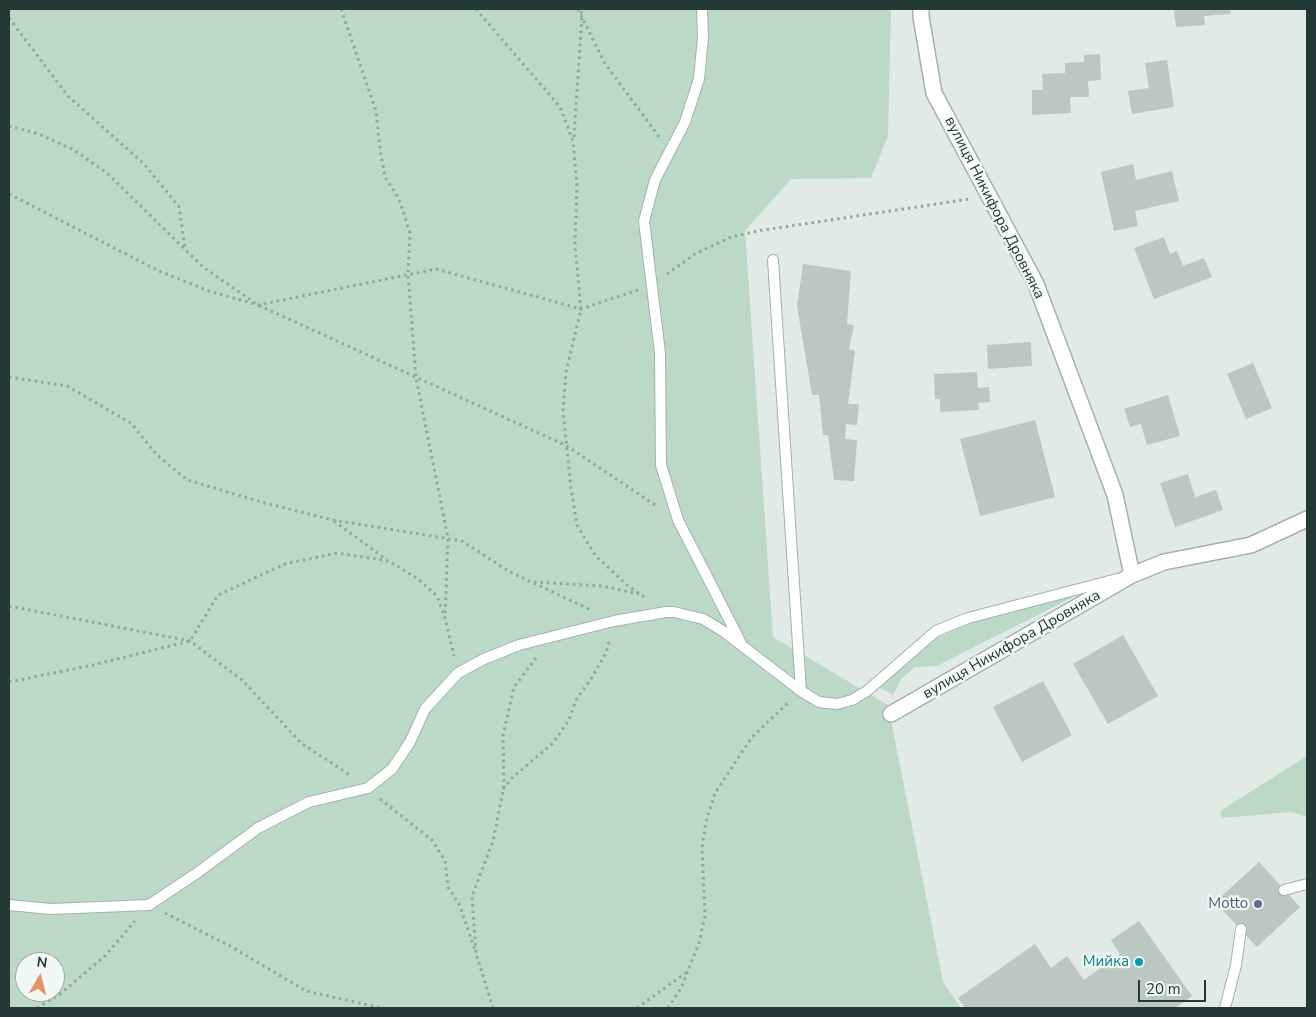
<!DOCTYPE html>
<meta charset="utf-8">
<style>
body{margin:0}
#map{position:relative;width:1316px;height:1017px;overflow:hidden;background:#e1eae7;font-family:"Nunito Sans",sans-serif}
canvas{display:block}
.frame{position:absolute;inset:0;border:10px solid #233935;pointer-events:none}
.north{position:absolute;left:15px;top:952px;width:50px;height:50px;box-sizing:border-box;background:#f1f7f5;border:1px solid #9faba8;border-radius:50%;rotate:8deg;font-size:14px;font-weight:700;line-height:20px;text-align:center;color:#233935}
.north::after{content:'';display:block;margin:auto;width:18px;height:22px;background:#e49165;clip-path:polygon(50% 0,100% 100%,50% 72%,0 100%)}
.scale{position:absolute;left:1138px;top:980px;width:68px;height:22px;box-sizing:border-box;border:2px solid #233935;border-top:0;padding-left:6px;font-size:15px;line-height:18px;white-space:nowrap;color:#233935;-webkit-text-stroke:4px #f1f7f5;paint-order:stroke}
</style>
<div id="map">
<canvas width="1316" height="1017"></canvas>
<div class="frame"></div>
<div class="north">N</div>
<div class="scale">20 m</div>
</div>
<script>
const ctx = document.querySelector('canvas').getContext('2d');
ctx.lineJoin = 'round';
function fillPath(path, color) {
  ctx.fillStyle = color;
  ctx.fill(path, 'evenodd');
}
function trace(path, color, width, dash) {
  ctx.strokeStyle = color;
  ctx.lineWidth = width;
  ctx.lineCap = dash ? 'butt' : 'round';
  ctx.setLineDash(dash || []);
  ctx.stroke(path);
}
function drawText(font, color, halo, rows, align = 'center') {
  ctx.font = font + ' "Nunito Sans",sans-serif';
  ctx.lineWidth = 4.5;
  ctx.setLineDash([]);
  ctx.textBaseline = 'middle';
  ctx.strokeStyle = halo;
  ctx.fillStyle = color;
  for (const [text, x, y, turn = 0] of rows) {
    ctx.save();
    ctx.translate(x, y);
    ctx.rotate((+turn || 0) * Math.PI / 180);
    ctx.textAlign = isNaN(turn) ? turn : align;
    if (halo) ctx.strokeText(text, 0, 0);
    ctx.fillText(text, 0, 0);
    ctx.restore();
  }
}
fillPath(new Path2D(`
 M9,9H891L888,136L871,178L791,179L745,231L773,637L888,705L943,982L961,1008H9ZM25,962H55V992H25Z
 M1085,591L937,666L915,667L901,679L893,695L878,687L937,638L968,624Z
 M1307,756V817L1292,812L1222,818L1220,811Z`), '#bcd9c7');
fillPath(new Path2D(`
 M1174,9H1230L1231,14L1204,16L1205,25L1176,27Z
 M1100,54L1101,80L1088,81L1089,97H1070L1071,113L1032,115V90H1043L1042,74L1065,73V63L1084,62V55Z
 M1167,60L1174,107L1132,114L1128,91L1149,88L1145,63Z
 M1133,164L1136,180L1172,171L1179,201L1135,211L1138,226L1114,231L1101,172Z
 M1164,237L1170,254L1177,251L1183,266L1204,258L1212,277L1154,299L1134,248Z
 M803,264L851,271L847,324L854,325L849,349L855,351L848,404H859L857,425L846,424L845,439L857,440L854,481L834,480L828,435H823L819,395H812L797,306Z
 M1031,342L1032,366L988,369L987,345Z
 M1253,363L1272,408L1246,419L1227,374Z
 M977,372L978,388L989,387L990,402L978,403L979,410L940,412V399H935L934,374Z
 M1168,395L1180,436L1147,445L1141,424L1130,427L1124,409Z
 M1035,420L1055,497L980,516L960,439Z
 M1188,474L1195,497L1216,490L1223,510L1175,527L1160,483Z
 M1123,635L1158,696L1108,724L1073,664Z
 M1043,681L1072,735L1022,762L993,707Z
 M1259,862L1300,907L1257,947L1215,902Z
 M1139,921L1192,996L1175,1008H965L958,998L1035,944L1051,968L1067,956L1084,980L1120,954L1111,940Z`), '#bac7c3');
const lane = new Path2D(`
 M702,9L703,37L699,79L685,122L655,180L644,221L660,353L661,465L678,520L741,643
 M773,260L801,691
 M1284,890L1307,884
 M9,905L51,909L149,905L197,873L258,828L309,802L368,788L392,769L410,742L425,709L458,673L484,659L519,645L614,621L666,612H674L703,619L723,631L801,691L819,702L837,704L852,700L867,691L936,631L968,618L1117,579
 M1225,1008L1236,965L1241,929`);
const street = new Path2D(`
 M921,9V17L934,93L1036,284L1115,495L1132,575L1164,562L1251,545L1307,519
 M891,714L1132,575`);
trace(lane, '#a4b1ae', 12);
trace(street, '#a4b1ae', 18);
trace(new Path2D(`
 M341,9L376,111L380,149L385,177L399,199L410,233L408,274L416,378L448,538L445,618
 M476,9L560,107L573,141L577,185L575,246L581,309L566,372L563,412L571,488L577,525L595,555L627,585L647,599
 M578,9L604,62L659,137
 M9,18L68,96L144,164L179,207L185,248
 M9,126L39,134L74,150L107,173L203,267L258,305L567,446L655,505
 M574,137L582,16L581,9
 M9,194L159,271L209,291L258,305L436,269L581,309L638,290
 M667,274L695,254L731,237L757,231L970,199
 M9,377L67,386L131,423L156,454L187,480L265,503L333,520L462,541L510,572L591,610
 M334,521L387,560
 M534,582L602,586L639,594
 M9,606L190,641L242,680L301,743L350,775
 M9,682L93,665L190,641L218,595L285,564L337,553L389,561L418,579L437,596L445,618L454,656
 M503,789L513,777L553,743L569,720L576,700L591,679L606,653L610,638
 M380,799L432,840L445,861L448,887L460,906L476,953
 M165,913L230,946L306,991L382,1008
 M37,1008L60,994L105,956L135,921
 M493,1008L476,953L472,896L493,841L504,786L503,735L514,687L536,658
 M637,1008L687,972
 M668,1008L681,988L699,943L705,916L702,848L706,822L715,793L752,737L790,701`), '#85aba3', 3, [2.5, 4]);
trace(lane, '#fff', 10);
trace(street, '#fff', 15);
for (const [x, y, r, color] of [
 [1258,904,5,"#5c6f8a"],
 [1139,962,5,"#0f9aa8"]
]) {
  const dot = new Path2D();
  dot.arc(x, y, r, 0, 2 * Math.PI);
  ctx.fillStyle = color;
  ctx.fill(dot);
  trace(dot, '#f1f7f5', 2);
}
drawText('15px', '#233935', '#f1f7f5', [
 ["вулиця Никифора Дровняка",994,208,63],
 ["вулиця Никифора Дровняка",1012,645,-30]
]);
drawText('15px', '#4e5e75', '#f1f7f5', [
 ["Motto",1248,904]
], 'right');
drawText('15px', '#0d838f', '#f1f7f5', [
 ["Мийка",1129,962]
], 'right');
</script>
